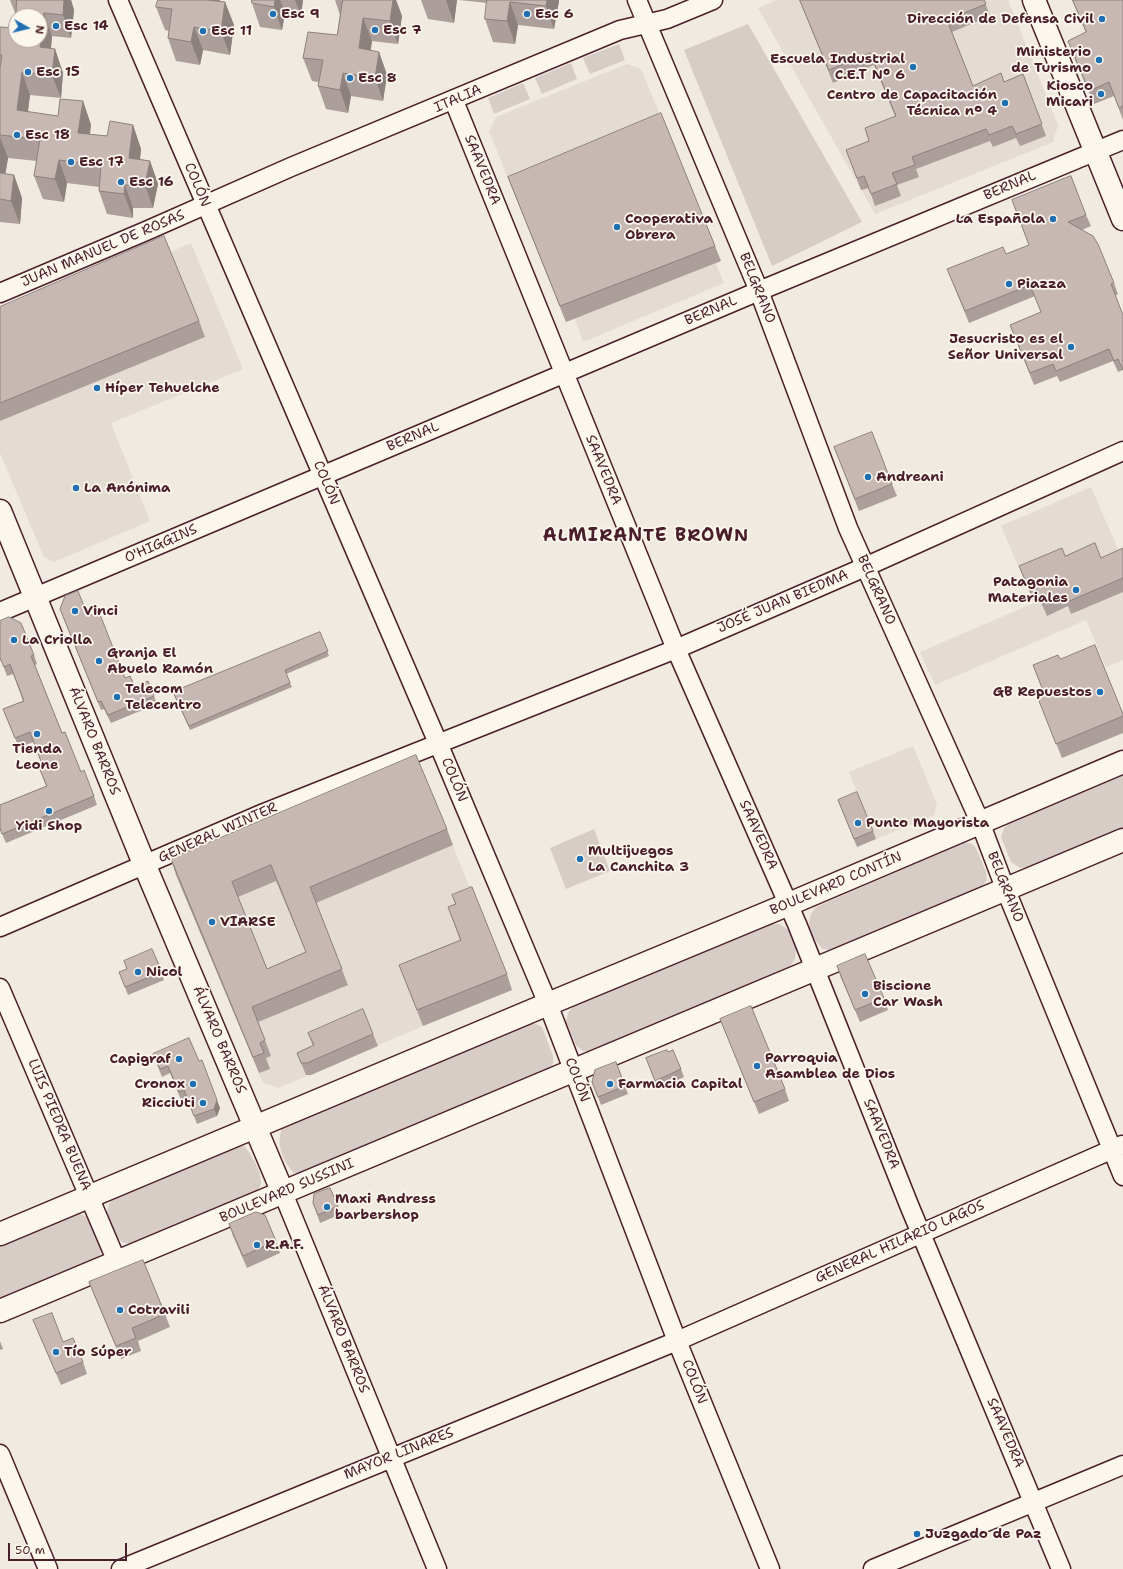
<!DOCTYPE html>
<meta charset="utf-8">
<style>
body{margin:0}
#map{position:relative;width:1123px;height:1569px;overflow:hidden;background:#f0eae0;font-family:"Shantell Sans",sans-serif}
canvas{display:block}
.north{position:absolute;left:8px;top:8px;width:40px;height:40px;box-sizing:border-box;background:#fbf7ec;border:1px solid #b4a19f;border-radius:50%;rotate:98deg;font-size:11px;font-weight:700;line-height:16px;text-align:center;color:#4a1f2b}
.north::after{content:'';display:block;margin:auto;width:14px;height:18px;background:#1f6fb2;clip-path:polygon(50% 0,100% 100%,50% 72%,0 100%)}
.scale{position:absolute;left:8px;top:1543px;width:119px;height:18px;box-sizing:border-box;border:2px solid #4a1f2b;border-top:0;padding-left:5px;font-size:12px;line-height:14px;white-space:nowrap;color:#4a1f2b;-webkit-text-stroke:3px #fbf7ec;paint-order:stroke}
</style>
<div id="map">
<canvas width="1123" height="1569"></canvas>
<div class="north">N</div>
<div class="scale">50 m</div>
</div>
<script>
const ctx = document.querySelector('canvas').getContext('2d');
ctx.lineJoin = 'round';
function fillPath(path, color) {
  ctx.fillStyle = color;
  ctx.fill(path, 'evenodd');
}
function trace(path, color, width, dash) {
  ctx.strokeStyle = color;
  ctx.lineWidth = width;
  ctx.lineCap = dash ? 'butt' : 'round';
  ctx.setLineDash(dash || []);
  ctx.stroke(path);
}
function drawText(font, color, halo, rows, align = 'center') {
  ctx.font = font + ' "Shantell Sans",sans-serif';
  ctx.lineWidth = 3.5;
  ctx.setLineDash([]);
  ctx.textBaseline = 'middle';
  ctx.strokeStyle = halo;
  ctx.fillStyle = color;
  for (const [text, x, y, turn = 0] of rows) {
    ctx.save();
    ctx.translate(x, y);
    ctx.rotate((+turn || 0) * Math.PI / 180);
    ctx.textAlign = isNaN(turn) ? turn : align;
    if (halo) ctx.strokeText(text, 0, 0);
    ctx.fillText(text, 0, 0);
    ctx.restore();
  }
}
fillPath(new Path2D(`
 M777,0H1008L1058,125L1053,142L875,214L758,8Z
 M627,64L641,69L721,261L716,264L724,283L583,342L575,319L566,322L489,131L496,117Z
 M191,243L243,369L111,423L150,521L54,562L44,557L0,453V326Z
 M1091,487L1123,561V660L1106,667L1086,620L935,685L920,652L1034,603L1001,526Z
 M913,746L937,804L934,815L876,839L849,772Z
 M422,771L512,990L423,1026L283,1086L279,1088L263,1083L176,875Z`), '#e4dbd2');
fillPath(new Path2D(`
 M748,24L862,222L772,266L684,50Z
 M619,44L625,60L590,74L583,58Z
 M571,63L577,79L542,94L535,78Z
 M523,83L530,99L494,114L488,98Z
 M1123,773V829L1032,867L1020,868L1011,862L1001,837L1004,828L1012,820Z
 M594,829L610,871L566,889L550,848Z
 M965,842L972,844L976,848L986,872L987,880L981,888L833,950L823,949C811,937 803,921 816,907Z
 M770,924H780L788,930L796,950L795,959L789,968L592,1052L583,1051L576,1045L566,1022L568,1013L573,1006Z
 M529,1024H536L542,1027L553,1056V1064L548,1069L302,1173H294C282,1160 275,1142 283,1127Z
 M237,1146H244C251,1153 262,1173 261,1184C260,1187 258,1190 256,1192L135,1243H124L117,1238L107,1213L109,1204L115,1197Z
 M78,1213L87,1217L101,1250L100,1255L97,1260L0,1301V1244Z`), '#d8ccc6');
const minor = new Path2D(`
 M118,0L438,743L548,1004L677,1341L770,1569
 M637,0L759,291L848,528L980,822L1005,888L1123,1176
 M454,101L676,649L797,924L909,1205L1061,1569
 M0,293L146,231L291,167L620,30L667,19L713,0
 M0,612L759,291L1123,140
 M0,927L264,813L676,649L865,567L1123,451
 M0,988L117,1262
 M283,1193L437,1569
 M0,1454L48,1569
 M121,1569L677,1341L1122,1145
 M873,1569L1123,1465`);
const secondary = new Path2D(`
 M1034,0L1123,219
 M0,511L145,866L283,1193
 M0,1234L548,1004L789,904L1123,762
 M0,1311L1123,840`);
trace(minor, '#4a1f2b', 21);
trace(secondary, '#4a1f2b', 25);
trace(minor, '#fbf7ec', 18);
trace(secondary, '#fbf7ec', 22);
fillPath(new Path2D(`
 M10,0H71L74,10L71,38L52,36L51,49H55L63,73L61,98L30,95L28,112L58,116L83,101L91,125L90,134L107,136L133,125L141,149L140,159L150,161L158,184L153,208H133V218L107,214L99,191V187L67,183L64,202L43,199L34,176L37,161L8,158L5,174L14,175L22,198L20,224L0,222V27L15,28L16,15Z
 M252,0H303L301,15L285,13L282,30L260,27L252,3Z
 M335,0H396L402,16L398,44L372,41L370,50L379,52L387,75L383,101L351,96L348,113L326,109L318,86V82L312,81L303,58L337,35L340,15Z
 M421,0H457L454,23L428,19Z
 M459,0H559V1L554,29L518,25L515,44L493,42L485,19L487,3Z
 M800,0H984L990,16L952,32L973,86L1004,82L1023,74L1046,136L1020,146L1016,138L993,147L990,141L916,169L919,177L897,185L901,196L875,206L869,188L861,190L846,150L869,141L895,116L874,65L833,83Z
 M1072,0H1123V120L1114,96L1094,104L1073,55L1068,41L1086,33Z
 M220,2H225L234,25L230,55L203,50L200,65L176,61L168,38L169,31L165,30L156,7Z
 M508,177L715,246L721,261L566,322L514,193Z
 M1012,200L1086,215L1091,226L1082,230L1114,283L1118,294L1115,296L1123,315V372V370L1118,372L1113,361L1060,382L1057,376L1034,385L1010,325L1041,312L1035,296L969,323L947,269L1006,254L1029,245Z
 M0,307L199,321L205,337L0,421Z
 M834,447L892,484L897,496L859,511Z
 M1123,548V592L1071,614L1068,606L1047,616L1040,600L1034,603L1019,566L1065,556L1101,558Z
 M88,616L125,678L135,687L154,696L157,704L111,723L104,709L101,710L63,617Z
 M0,621L34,655L37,664L35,665L62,733L81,772L94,796L97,805L6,843L0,829V805L46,786L38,765L42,764L33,742L19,748L3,709L23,701L13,674L7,676L1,660L0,661Z
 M320,632L329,656L286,674L292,687L190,730L173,692Z
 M1060,659L1123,714V733L1062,758L1037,696L1044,693L1033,665Z
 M838,800L873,831L876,839L857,847Z
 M447,829L453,845L316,903L348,985L258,1022L271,1056L266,1058L270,1069L259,1073L176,875L171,859ZM276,881L306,952L267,969L238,897Z
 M452,895L507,974L512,990L423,1026L399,965L460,940L448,907L455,904Z
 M837,966L884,998L888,1010L860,1022L841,978Z
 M119,972H162L164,980L128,995Z
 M720,1019L785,1089L789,1101L759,1114Z
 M308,1033L373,1034L378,1046L311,1075H306L297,1053L313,1046Z
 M668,1052L681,1069L684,1077L658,1089L646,1058Z
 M153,1054L220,1108L217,1116L197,1124L187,1098L181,1100L170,1073L162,1077Z
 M616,1062L628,1094L601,1105L592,1082Z
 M313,1203L338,1206L341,1214L320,1223Z
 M229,1224L276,1241L280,1253L247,1268L233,1236Z
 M89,1282L165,1314L170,1327L138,1341L141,1351L121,1359L94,1295Z
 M33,1320L63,1342L83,1362L87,1374L61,1385L38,1332Z
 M0,1341L3,1349L0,1350Z`), '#ac9e9a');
fillPath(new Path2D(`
 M64,0H71L74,10L71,38L63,15Z
 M208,0H220L217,24Z
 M275,0H280L285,13L282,30L274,7Z
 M295,0H303L301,15Z
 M393,0H396L402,16L398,44L390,21Z
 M446,0H457L454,23Z
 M547,0H559V1L554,29L546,6Z
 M225,2L234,25L230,55L221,32Z
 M510,2L518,25L515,44L507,21Z
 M44,13L52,36L49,71L40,47Z
 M363,18L372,41L368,71L359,48Z
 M194,27L203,50L200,65L191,42Z
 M55,49L63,73L61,98L52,75Z
 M379,52L387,75L383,101L375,78Z
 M22,72L30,95L25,133L17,110Z
 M343,73L351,96L348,113L340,90Z
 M83,101L91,125L87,156L78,133Z
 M133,125L141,149L138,181L129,158Z
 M0,137L8,158L2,195L0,188Z
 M59,160L67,183L64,202L55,179Z
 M150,161L158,184L153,208L145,185Z
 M14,175L22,198L20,224L11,201Z
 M125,185L133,208V218L124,194Z
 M217,1100L220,1108L217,1116L214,1109Z`), '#8c817d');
const building = new Path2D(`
 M17,0H64L63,15L44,13L40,47L55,49L52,75L22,72L17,110L58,116L60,99L83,101L78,133L107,136L110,121L133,125L129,158L150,161L145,185H125L124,194L99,191L101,165L59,160L55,179L34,176L40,139L0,135V68L2,55H0V27L15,28ZM16,16H40V40H16Z
 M158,0H208L225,2L221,32L194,27L191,42L168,38L172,9L156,7Z
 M252,0H275L274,7L252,3Z
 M343,0H393L390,21L363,18L359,48L379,52L375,78L343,73L340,90L318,86L323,60L303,58L308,32L337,35Z
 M487,0H547L546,6L510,2L507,21L485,19Z
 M800,0H984L986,4L947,20L973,86L1001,73L1004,82L1023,74L1042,124L1016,134L1012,126L989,135L986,129L912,157L915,165L892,173L897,184L871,194L864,176L857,178L846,150L869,141L865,128L896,116L870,53L829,70Z
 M1073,0H1123V106L1119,108L1109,82L1089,91L1068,41L1086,32Z
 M661,113L715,246L560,306L508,177Z
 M0,173L14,175L11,201L0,199Z
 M1071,176L1086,215L1068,222L1093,236L1098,244L1114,283L1111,284L1123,315V370L1118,359L1114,361L1109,349L1056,371L1053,364L1030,373L1010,325L1041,312L1030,285L965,311L947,269L1003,247L1006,254L1029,245L1012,200Z
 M164,236L199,321L0,403V307Z
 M872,432L892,484L855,499L834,447Z
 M1095,543L1101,558L1123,548V578L1067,602L1064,595L1042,604L1036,588L1030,591L1019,566L1062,548L1065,556Z
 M78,591L88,616L99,612L125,678L130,676L135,687L148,681L154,696L108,715L101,701L98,702L60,609L65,596Z
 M9,617L21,623L34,655L31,656L62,733L65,732L81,772L84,770L94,796L2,834L0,828V805L47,786L38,765L42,764L30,732L15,738L3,709L24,701L10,664L4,667L0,658V621Z
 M320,632L328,651L285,670L290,683L189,726L173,692Z
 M1095,645L1123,714V716L1056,744L1037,696L1044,693L1033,665L1058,655L1060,659Z
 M416,755L447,829L310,887L342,969L252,1007L265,1040L260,1043L264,1053L253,1057L171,859ZM271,865L306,952L267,969L232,882Z
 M857,792L873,831L854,839L838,800Z
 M472,887L507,974L417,1010L399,965L461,940L448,907L456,904L452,895Z
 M152,949L162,972L125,987L119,972L127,969L124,961Z
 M865,954L884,998L855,1010L837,966Z
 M751,1006L785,1089L754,1102L720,1019Z
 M363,1009L373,1034L307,1063H301L297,1053L314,1045L308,1033Z
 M189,1038L199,1061L202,1060L217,1100L214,1109L194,1116L184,1090L179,1092L168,1066L160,1069L153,1054Z
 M667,1050L668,1052L673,1050L681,1069L655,1081L646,1058Z
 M616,1062L625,1086L598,1097L592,1082L595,1070Z
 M330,1188L338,1206L318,1215L313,1203L314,1194Z
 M256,1212L265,1215L276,1241L243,1256L229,1224Z
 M143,1260L165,1314L132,1328L136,1338L116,1346L89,1282Z
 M52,1313L63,1342L73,1338L83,1362L56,1373L33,1320Z`);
fillPath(building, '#c8b8b3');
trace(building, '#8c817d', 1);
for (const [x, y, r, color] of [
 [273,14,4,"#1f6fb2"],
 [527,14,4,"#1f6fb2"],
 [1102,19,4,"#1f6fb2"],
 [56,26,4,"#1f6fb2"],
 [375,30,4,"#1f6fb2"],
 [203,31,4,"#1f6fb2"],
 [1099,60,4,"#1f6fb2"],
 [913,67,4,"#1f6fb2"],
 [28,72,4,"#1f6fb2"],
 [350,78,4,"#1f6fb2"],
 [1101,94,4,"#1f6fb2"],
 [1005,103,4,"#1f6fb2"],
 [17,135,4,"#1f6fb2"],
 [71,162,4,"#1f6fb2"],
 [121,182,4,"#1f6fb2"],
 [1053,219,4,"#1f6fb2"],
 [617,227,4,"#1f6fb2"],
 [1009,284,4,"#1f6fb2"],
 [1071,347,4,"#1f6fb2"],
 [97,388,4,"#1f6fb2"],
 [868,477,4,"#1f6fb2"],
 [76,488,4,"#1f6fb2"],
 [1076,590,4,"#1f6fb2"],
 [75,611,4,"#1f6fb2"],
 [14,640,4,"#1f6fb2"],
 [99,661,4,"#1f6fb2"],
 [1100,692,4,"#1f6fb2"],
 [117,697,4,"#1f6fb2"],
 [37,734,4,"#1f6fb2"],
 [49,811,4,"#1f6fb2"],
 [858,823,4,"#1f6fb2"],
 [580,859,4,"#1f6fb2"],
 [212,922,4,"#1f6fb2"],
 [138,972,4,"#1f6fb2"],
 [865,994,4,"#1f6fb2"],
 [179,1059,4,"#1f6fb2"],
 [757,1066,4,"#1f6fb2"],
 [193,1084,4,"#1f6fb2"],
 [610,1084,4,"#1f6fb2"],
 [203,1103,4,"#1f6fb2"],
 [327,1207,4,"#1f6fb2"],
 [257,1245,4,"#1f6fb2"],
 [120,1310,4,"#1f6fb2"],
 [56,1352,4,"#1f6fb2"],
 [917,1534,4,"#1f6fb2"]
]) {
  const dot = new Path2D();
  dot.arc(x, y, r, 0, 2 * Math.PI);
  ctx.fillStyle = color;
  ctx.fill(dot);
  trace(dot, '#fbf7ec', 1.5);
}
drawText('bold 14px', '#4a1f2b', '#fbf7ec', [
 ["Esc 9",281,14],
 ["Esc 6",535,14],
 ["Dirección de Defensa Civil",1094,19,"right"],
 ["Esc 14",64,26],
 ["Esc 7",383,30],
 ["Esc 11",211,31],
 ["Ministerio",1091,52,"right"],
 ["de Turismo",1091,68,"right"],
 ["Escuela Industrial",905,59,"right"],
 ["C.E.T Nº 6",905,75,"right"],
 ["Esc 15",36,72],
 ["Esc 8",358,78],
 ["Kiosco",1093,86,"right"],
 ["Micari",1093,102,"right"],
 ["Centro de Capacitación",997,95,"right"],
 ["Técnica n° 4",997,111,"right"],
 ["Esc 18",25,135],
 ["Esc 17",79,162],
 ["Esc 16",129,182],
 ["Cooperativa",625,219],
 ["Obrera",625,235],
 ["La Española",1045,219,"right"],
 ["Piazza",1017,284],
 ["Jesucristo es el",1063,339,"right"],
 ["Señor Universal",1063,355,"right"],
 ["Híper Tehuelche",105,388],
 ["Andreani",876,477],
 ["La Anónima",84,488],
 ["Patagonia",1068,582,"right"],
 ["Materiales",1068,598,"right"],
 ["Vinci",83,611],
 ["La Criolla",22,640],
 ["Granja El",107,653],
 ["Abuelo Ramón",107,669],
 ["Telecom",125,689],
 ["Telecentro",125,705],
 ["GB Repuestos",1092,692,"right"],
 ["Tienda",37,749,"center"],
 ["Leone",37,765,"center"],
 ["Punto Mayorista",866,823],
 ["Yidi Shop",49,826,"center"],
 ["Multijuegos",588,851],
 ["La Canchita 3",588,867],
 ["VIARSE",220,922],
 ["Nicol",146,972],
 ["Biscione",873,986],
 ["Car Wash",873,1002],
 ["Parroquia",765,1058],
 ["Asamblea de Dios",765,1074],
 ["Capigraf",171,1059,"right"],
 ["Cronox",185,1084,"right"],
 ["Farmacia Capital",618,1084],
 ["Ricciuti",195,1103,"right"],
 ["Maxi Andress",335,1199],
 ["barbershop",335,1215],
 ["R.A.F.",265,1245],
 ["Cotravili",128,1310],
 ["Tío Súper",64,1352],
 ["Juzgado de Paz",925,1534]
], 'left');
drawText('14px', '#4a1f2b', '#fbf7ec', [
 ["ITALIA",458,99,-23],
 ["SAAVEDRA",482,170,68],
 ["COLÓN",197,185,67],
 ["BERNAL",1010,186,-23],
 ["JUAN MANUEL DE ROSAS",103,249,-23],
 ["BELGRANO",757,288,68],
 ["BERNAL",711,311,-23],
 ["BERNAL",413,437,-23],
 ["SAAVEDRA",603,470,68],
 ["COLÓN",326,483,67],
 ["O'HIGGINS",161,544,-23],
 ["BELGRANO",876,590,66],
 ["JOSÉ JUAN BIEDMA",783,602,-23],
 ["ÁLVARO BARROS",94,741,68],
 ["COLÓN",454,780,67],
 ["GENERAL WINTER",218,833,-24],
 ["SAAVEDRA",758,835,66],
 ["BOULEVARD CONTÍN",836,884,-23],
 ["BELGRANO",1005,887,68],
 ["ÁLVARO BARROS",219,1040,67],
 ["COLÓN",577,1080,69],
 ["LUIS PIEDRA BUENA",59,1125,67],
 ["SAAVEDRA",881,1134,68],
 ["BOULEVARD SUSSINI",287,1191,-23],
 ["GENERAL HILARIO LAGOS",900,1242,-24],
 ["ÁLVARO BARROS",343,1339,68],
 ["COLÓN",694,1382,68],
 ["SAAVEDRA",1005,1433,67],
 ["MAYOR LINARES",399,1454,-22]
]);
ctx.letterSpacing = '1px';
drawText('bold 18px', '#4a1f2b', '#fbf7ec', [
 ["ALMIRANTE BROWN",646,536]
]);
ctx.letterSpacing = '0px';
</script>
